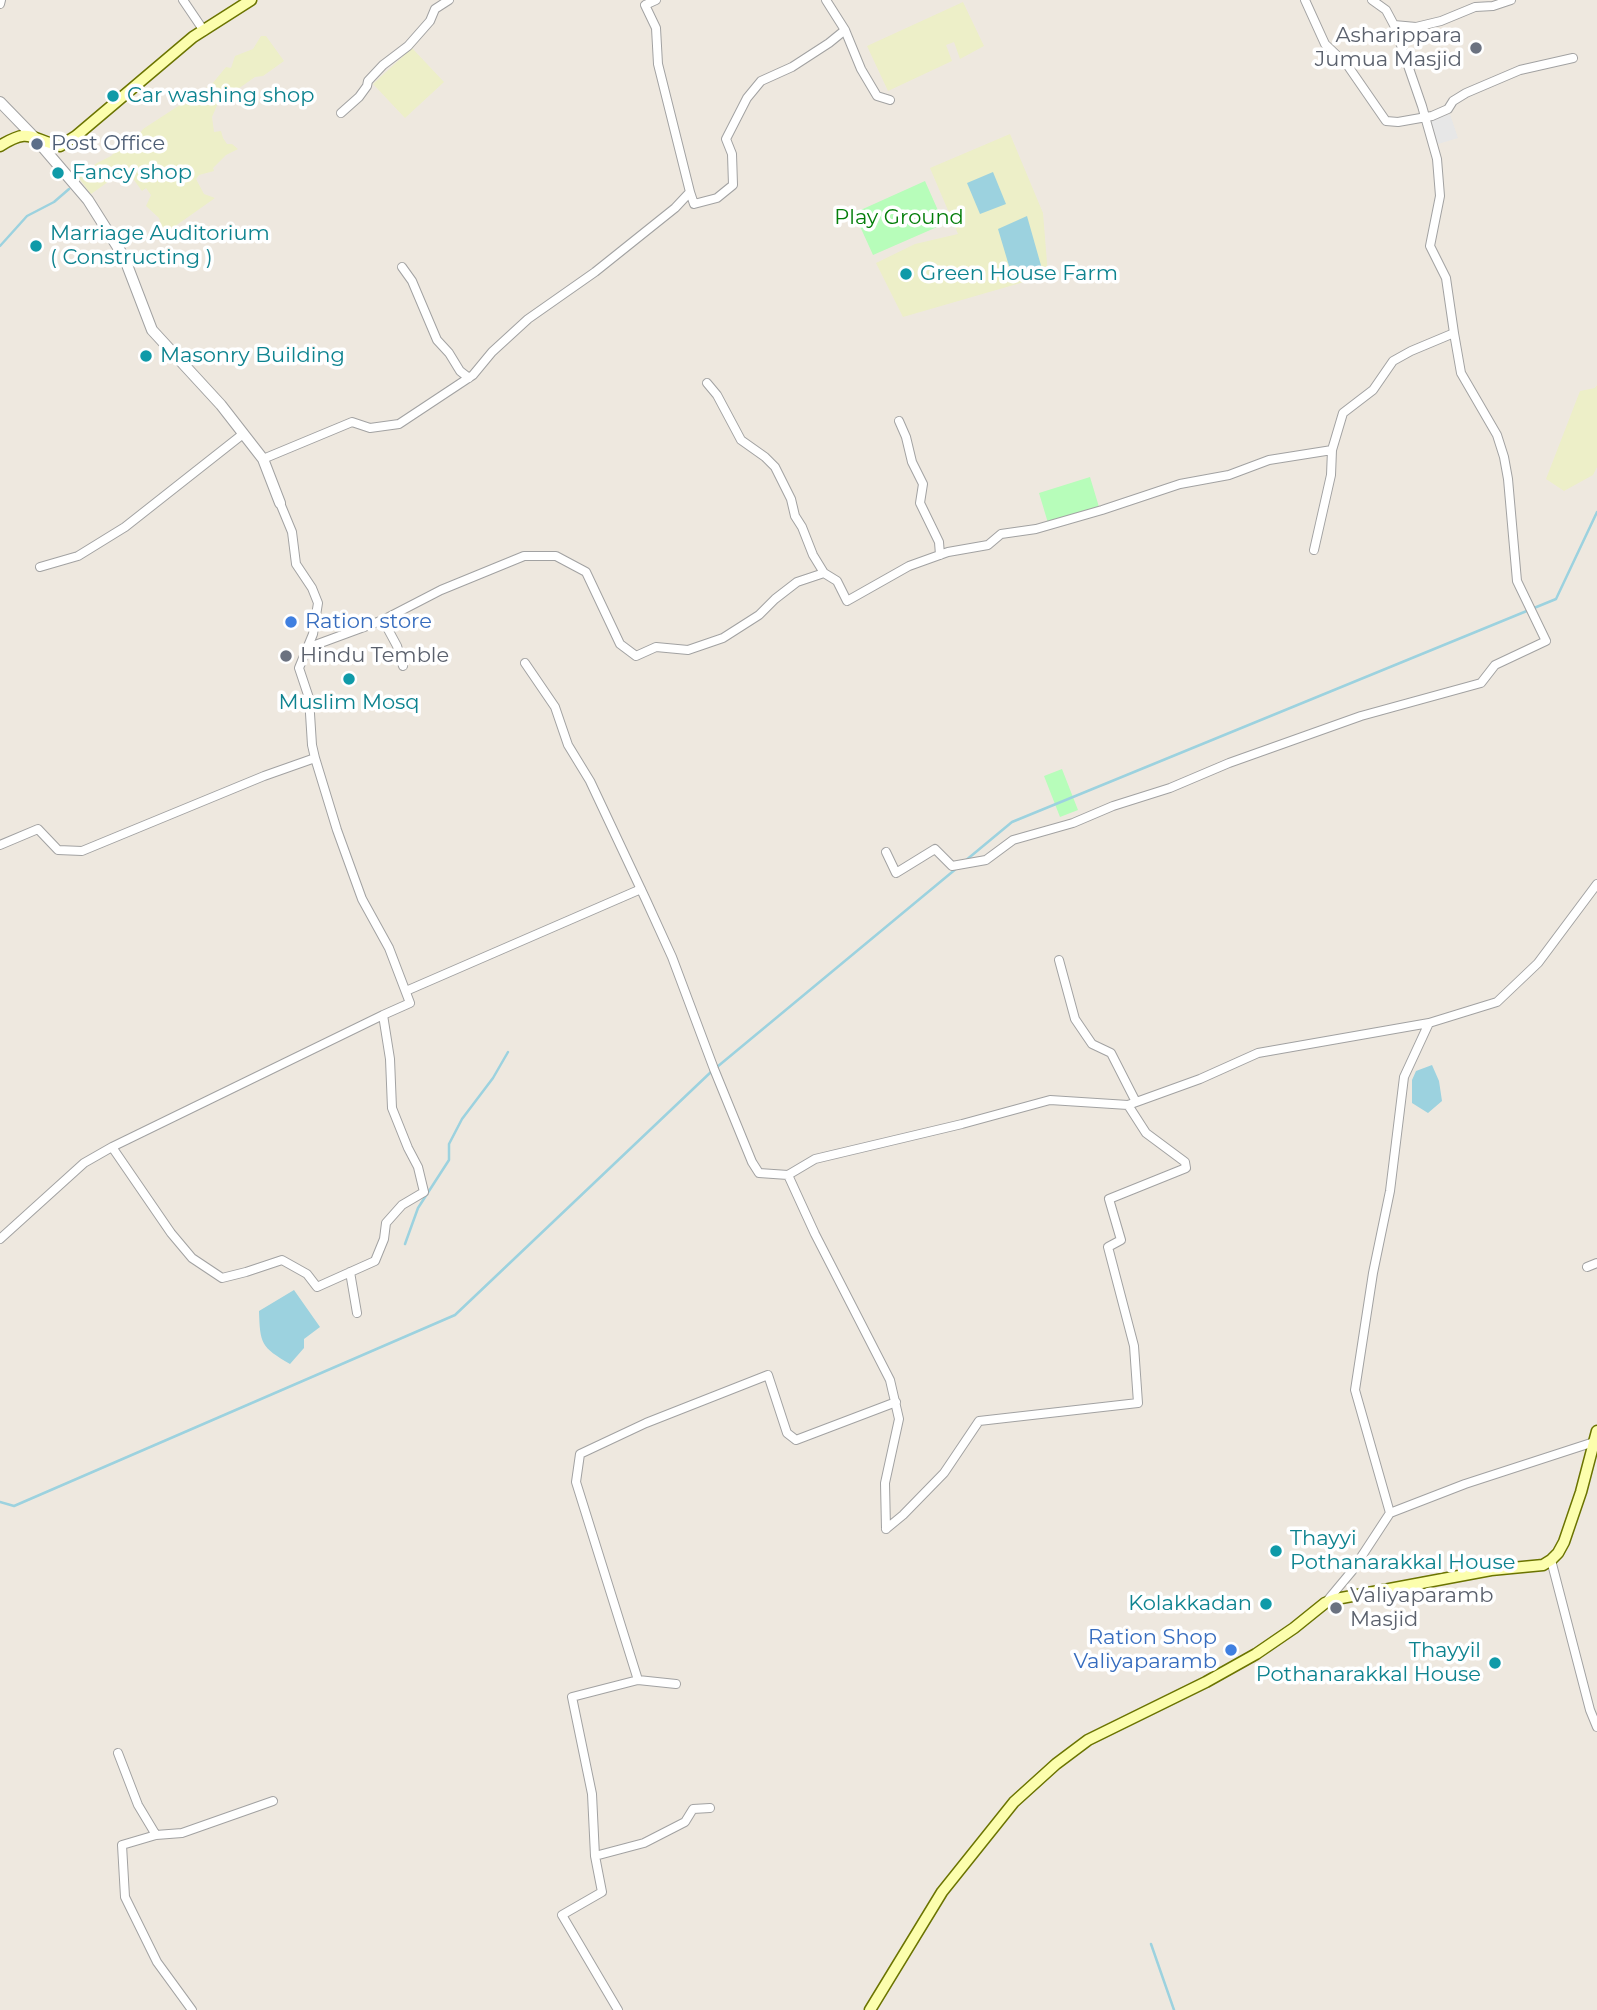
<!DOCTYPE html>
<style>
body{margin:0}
canvas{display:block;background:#eee8df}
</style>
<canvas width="1597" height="2010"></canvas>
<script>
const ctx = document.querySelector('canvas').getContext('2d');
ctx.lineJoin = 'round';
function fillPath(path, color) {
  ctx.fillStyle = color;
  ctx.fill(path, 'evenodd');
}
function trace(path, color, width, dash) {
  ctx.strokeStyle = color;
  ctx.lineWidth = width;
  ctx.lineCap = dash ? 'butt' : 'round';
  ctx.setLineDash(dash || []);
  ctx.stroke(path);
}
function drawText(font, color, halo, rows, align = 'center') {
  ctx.font = font + ' Montserrat,sans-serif';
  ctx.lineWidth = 7;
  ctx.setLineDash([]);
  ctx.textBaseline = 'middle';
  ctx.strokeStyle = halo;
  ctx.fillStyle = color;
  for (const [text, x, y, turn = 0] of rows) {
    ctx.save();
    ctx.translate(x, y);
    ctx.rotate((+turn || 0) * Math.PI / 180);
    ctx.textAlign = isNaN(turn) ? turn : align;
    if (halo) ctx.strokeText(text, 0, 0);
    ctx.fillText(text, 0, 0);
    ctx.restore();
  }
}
fillPath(new Path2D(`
 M963,2L984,46L960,59L954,42L946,45L952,61L888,91L867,46Z
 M261,36H266L284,61L263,76L255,77L218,103L212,117L214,132L221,131L223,138L227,144H232L238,149L226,155L213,168L214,171L199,175L196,179L204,194L215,198L164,234L159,218L146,206L151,195L146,188L142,191L126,169L91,194L78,177L97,163L111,156L125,141H134L143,129L212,84L226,67L231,68L235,56L253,49Z
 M412,48L444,82L405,118L373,84Z
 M1010,134L1043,213L1048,275L903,317L876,263L915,244L958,234L930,168Z
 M1597,385V467L1593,475L1564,491L1546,479L1580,391L1595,388Z`), '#edefc8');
fillPath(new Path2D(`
 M925,181L944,224L873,255L854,213Z
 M1090,477L1099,507L1048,523L1039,493Z
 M1062,769L1078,810L1060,817L1044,776Z`), '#b7fdba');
fillPath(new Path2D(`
 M1450,114L1458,138L1438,144L1430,120Z`), '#e7e7e7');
fillPath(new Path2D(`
 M993,172L1006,204L980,214L967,183Z
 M1027,216L1042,269L1012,276L998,229Z
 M1432,1065L1439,1081L1442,1101L1428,1113L1412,1103V1080L1416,1071Z
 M294,1290L320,1327L304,1339V1348L290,1364C261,1347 260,1344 259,1311Z`), '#9cd2df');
trace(new Path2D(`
 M0,246L27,216L54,202L69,189
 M965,861L1012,822L1556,599L1597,512
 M717,1067L957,868
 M405,1244L418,1208L449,1160V1144L462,1119L493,1078L508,1052
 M0,1502L14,1506L455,1315L712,1071
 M1151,1944L1174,2010`), '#9cd2df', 2.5);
const minor = new Path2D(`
 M183,0L204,31
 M826,0L845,30L861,69L877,96L890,100
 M1305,0L1325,44L1348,66L1386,121L1398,122L1432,116L1448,109L1453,101L1466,93L1520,70L1573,58
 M0,4L1,0
 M1394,25L1416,27L1441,21L1475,7L1493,6L1511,0
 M341,113L359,97L367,86L368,81L383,65L408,46L430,21L435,9L449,0
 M690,192L694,204L717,198L733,185L732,154L726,139L747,98L761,81L792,67L829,43L845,30
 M402,267L412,281L437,340L449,353L460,371L469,378
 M707,383L717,395L741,440L765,457L775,467L791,499L795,516L802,527L813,555L824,573
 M899,421L906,437L912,462L923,484L920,503L939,542L940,555
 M263,459L352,422L370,428L399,424L473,375L492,352L528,319L595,272L675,208L690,192L658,64L656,28L645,5L656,0
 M1314,550L1331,475L1332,450
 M40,567L78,556L125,527L243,434
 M383,620L397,646L403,666
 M307,648L383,620L441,590L524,556H556L586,572L620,644L636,656L656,647L688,650L723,638L759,615L775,599L797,582L824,573L837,581L847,601L909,566L948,552L988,545L1001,534L1036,529L1102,510L1180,484L1229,475L1269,460L1332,450L1343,413L1373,390L1393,361L1411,351L1454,333L1446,278L1430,246L1440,196L1437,159L1422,106L1394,25L1386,10L1372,0
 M525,663L555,707L568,745L590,781L646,900L672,957L714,1069L752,1162L759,1173L788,1175L815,1159L962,1124L1050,1100L1128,1105L1200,1079L1258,1053L1429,1023
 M0,845L38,829L58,850L82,851L264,776L315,758
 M886,852L896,873L935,849L952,866L986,860L1013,840L1073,823L1113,806L1170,788L1229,763L1361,716L1481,683L1495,665L1546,641L1517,581L1508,479L1504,457L1497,435L1461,373L1454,333
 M1059,960L1075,1019L1092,1044L1111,1053L1136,1102
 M406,991L641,889
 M112,1147L383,1015
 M788,1175L815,1234L890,1380L899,1419L885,1483L886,1529
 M0,1239L84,1163L112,1147L171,1233L192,1258L222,1278L246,1272L282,1260L307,1274L317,1287L375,1261L384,1239L386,1223L402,1205L424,1192L418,1167L408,1148L392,1108L390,1059L383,1015L410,1003L389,948L362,899L337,830L315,758L312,745L309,698L299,668L313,634L318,603L312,588L296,564L292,532L280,503
 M1587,1267L1597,1263
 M350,1272L357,1313
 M1390,1513L1465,1484L1594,1442
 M886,1529L903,1515L944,1473L979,1421L1138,1403L1134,1346L1108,1247L1121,1240L1109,1199L1186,1168L1185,1162L1146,1133L1128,1105
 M1551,1560L1590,1710L1597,1727
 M1327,1601L1352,1571L1390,1513L1355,1390L1373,1273L1390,1191L1404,1077L1429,1023L1497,1002L1538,963L1597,884
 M638,1680L576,1482L580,1454L646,1423L768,1375L787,1433L796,1440L896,1402
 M118,1753L138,1805L156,1835
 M595,1856L592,1794L572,1697L638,1680L676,1684
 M192,2010L157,1962L125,1897L122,1845L156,1835L182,1833L273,1801
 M618,2010L562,1915L602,1892L595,1856L644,1843L685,1822L693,1809L710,1808`);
const tertiary = new Path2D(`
 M0,102L34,137L88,200L124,257L152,330L221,405L263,459L280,503`);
const secondary = new Path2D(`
 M0,146C30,127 30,139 60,146L76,136L193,37L251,0
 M870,2010L942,1892L1014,1802L1056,1764L1088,1740L1206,1682L1256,1654L1294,1628L1325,1603L1336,1599L1491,1570L1543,1565L1551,1560L1558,1553L1564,1542L1581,1492L1597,1431`);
trace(minor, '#a2a2a2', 10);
trace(tertiary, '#a2a2a2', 12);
trace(secondary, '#6b7400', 13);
trace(minor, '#fff', 8);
trace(tertiary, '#fff', 10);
trace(secondary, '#fcfead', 10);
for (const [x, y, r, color] of [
 [1476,48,7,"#6b7280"],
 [113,96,7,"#0f9aa8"],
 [37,144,7,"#5c6f8a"],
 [58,173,7,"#0f9aa8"],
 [36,246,7,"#0f9aa8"],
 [906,274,7,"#0f9aa8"],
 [146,356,7,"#0f9aa8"],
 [291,622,7,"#3f7fe0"],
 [286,656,7,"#6b7280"],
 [349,679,7,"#0f9aa8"],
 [1276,1551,7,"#0f9aa8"],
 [1266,1604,7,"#0f9aa8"],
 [1336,1608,7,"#6b7280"],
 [1231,1650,7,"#3f7fe0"],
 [1495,1663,7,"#0f9aa8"]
]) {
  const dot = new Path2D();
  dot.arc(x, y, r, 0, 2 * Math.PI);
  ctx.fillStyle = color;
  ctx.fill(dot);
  trace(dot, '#fff', 2.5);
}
drawText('21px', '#5b616d', '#fff', [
 ["Asharippara",1462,36,"right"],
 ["Jumua Masjid",1462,60,"right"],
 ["Hindu Temble",300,656],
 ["Valiyaparamb",1350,1596],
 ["Masjid",1350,1620]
], 'left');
drawText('21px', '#0d838f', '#fff', [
 ["Car washing shop",127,96],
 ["Fancy shop",72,173],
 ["Marriage Auditorium",50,234],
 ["( Constructing )",50,258],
 ["Green House Farm",920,274],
 ["Masonry Building",160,356],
 ["Muslim Mosq",349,703,"center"],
 ["Thayyi",1290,1539],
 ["Pothanarakkal House",1290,1563],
 ["Kolakkadan",1252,1604,"right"],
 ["Thayyil",1481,1651,"right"],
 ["Pothanarakkal House",1481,1675,"right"]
], 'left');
drawText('21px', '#4e5e75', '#fff', [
 ["Post Office",51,144]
], 'left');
drawText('21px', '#047e0a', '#fff', [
 ["Play Ground",899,218]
]);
drawText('21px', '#366cbe', '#fff', [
 ["Ration store",305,622],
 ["Ration Shop",1217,1638,"right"],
 ["Valiyaparamb",1217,1662,"right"]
], 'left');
</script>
